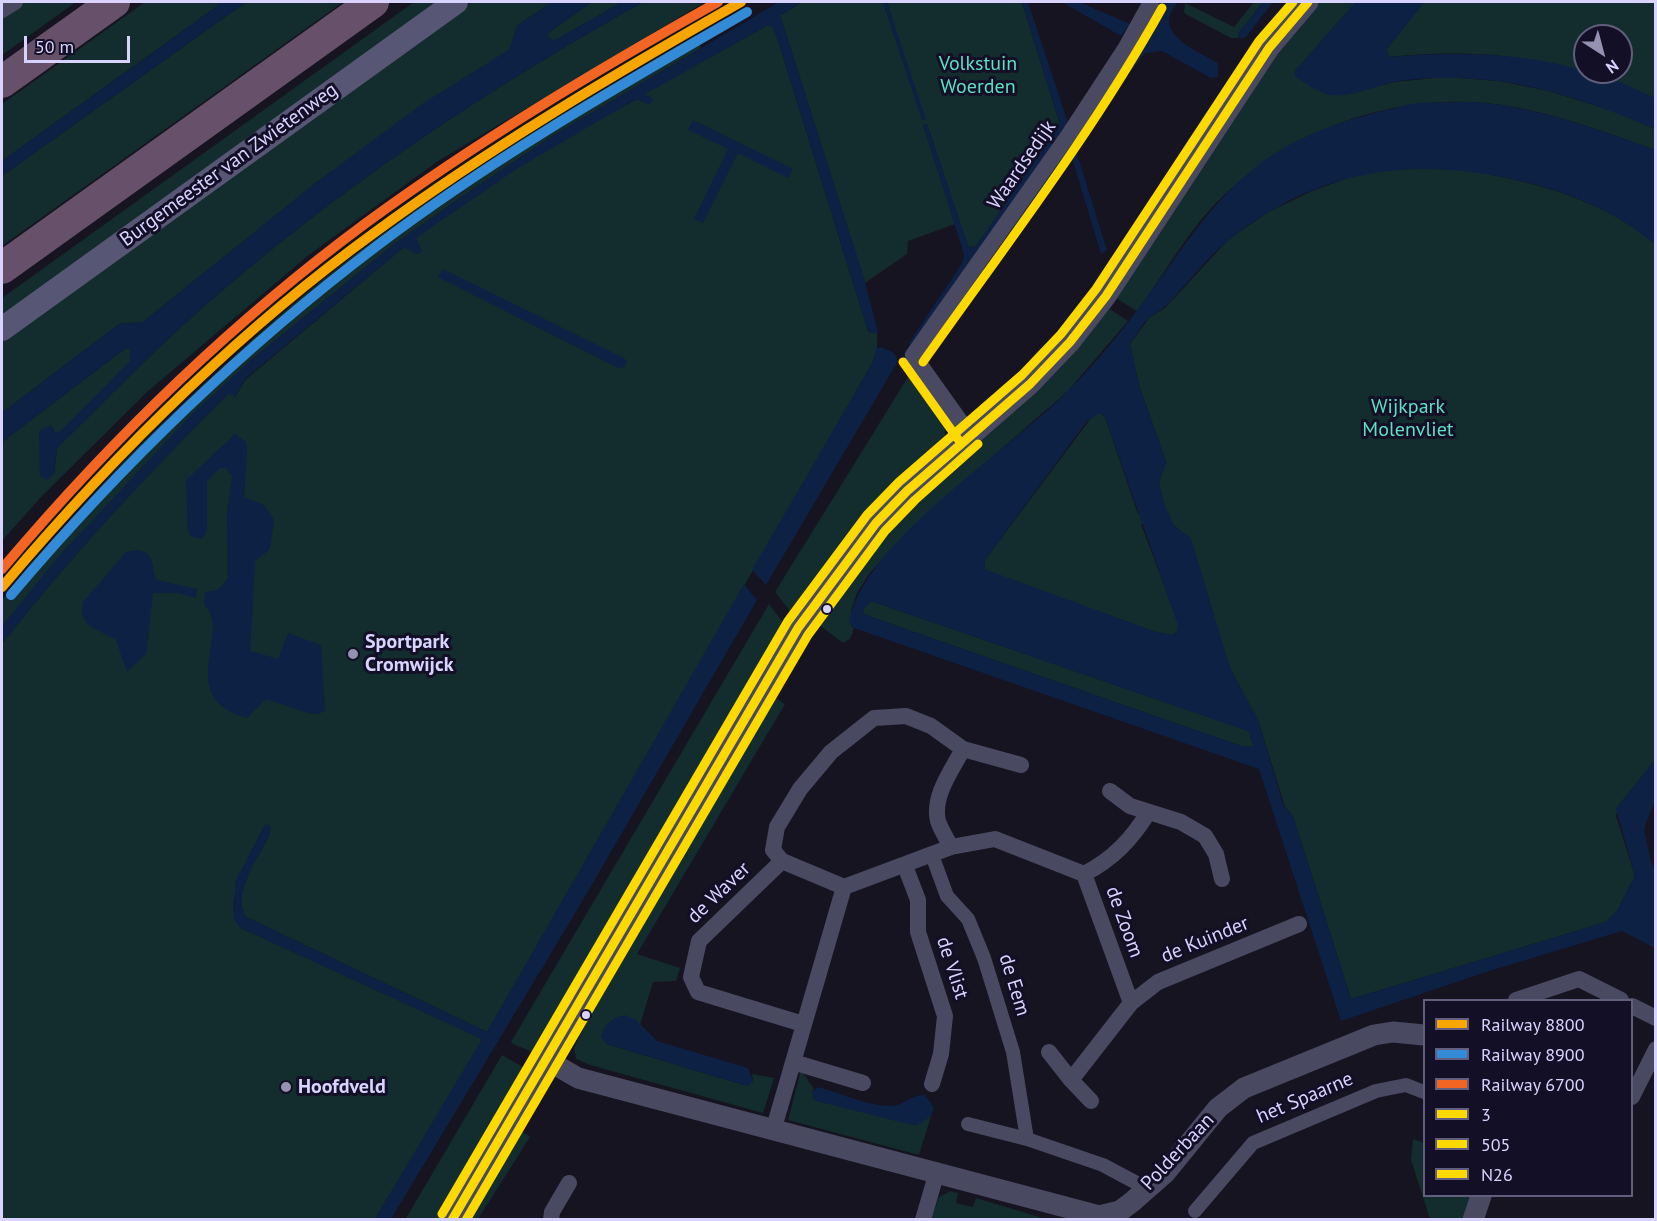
<!DOCTYPE html>
<style>
body{margin:0}
#map{position:relative;width:1657px;height:1221px;overflow:hidden;background:#161421;font-family:"PT Sans",sans-serif}
canvas{display:block}
.frame{position:absolute;inset:0;border:3px solid #d9d4ff;pointer-events:none}
.legend{position:absolute;left:1423px;top:999px;width:210px;height:198px;box-sizing:border-box;background:#130f26;border:2px solid #625e7d;margin:0;padding:8px 10px;list-style:none;font-size:18px;color:#d9d4ff}
.legend li{display:flex;align-items:center;gap:12px;height:30px}
.legend b{width:30px;border:2px solid #625e7d}
.north{position:absolute;left:1573px;top:24px;width:60px;height:60px;box-sizing:border-box;background:#130f26;border:2px solid #625e7d;border-radius:50%;rotate:144deg;font-size:16px;font-weight:700;line-height:24px;text-align:center;color:#d9d4ff}
.north::after{content:'';display:block;margin:auto;width:21px;height:27px;background:#9591b1;clip-path:polygon(50% 0,100% 100%,50% 72%,0 100%)}
.scale{position:absolute;left:24px;top:36px;width:106px;height:27px;box-sizing:border-box;border:3px solid #d9d4ff;border-top:0;padding-left:8px;font-size:18px;line-height:21px;white-space:nowrap;color:#d9d4ff;-webkit-text-stroke:4px #130f26;paint-order:stroke}
</style>
<div id="map">
<canvas width="1657" height="1221"></canvas>
<div class="frame"></div>
<ul class="legend">
<li><b style="height:8px;background:#f7a600"></b>Railway 8800</li>
<li><b style="height:8px;background:#338bd7"></b>Railway 8900</li>
<li><b style="height:8px;background:#f26522"></b>Railway 6700</li>
<li><b style="height:8px;background:#fcd900"></b>3</li>
<li><b style="height:8px;background:#fcd900"></b>505</li>
<li><b style="height:8px;background:#fcd900"></b>N26</li>
</ul>
<div class="north">N</div>
<div class="scale">50 m</div>
</div>
<script>
const ctx = document.querySelector('canvas').getContext('2d');
ctx.lineJoin = 'round';
function fillPath(path, color) {
  ctx.fillStyle = color;
  ctx.fill(path, 'evenodd');
}
function trace(path, color, width, dash) {
  ctx.strokeStyle = color;
  ctx.lineWidth = width;
  ctx.lineCap = dash ? 'butt' : 'round';
  ctx.setLineDash(dash || []);
  ctx.stroke(path);
}
function drawText(font, color, halo, rows, align = 'center') {
  ctx.font = font + ' "PT Sans",sans-serif';
  ctx.lineWidth = 6;
  ctx.setLineDash([]);
  ctx.textBaseline = 'middle';
  ctx.strokeStyle = halo;
  ctx.fillStyle = color;
  for (const [text, x, y, turn = 0] of rows) {
    ctx.save();
    ctx.translate(x, y);
    ctx.rotate((+turn || 0) * Math.PI / 180);
    ctx.textAlign = isNaN(turn) ? turn : align;
    if (halo) ctx.strokeText(text, 0, 0);
    ctx.fillText(text, 0, 0);
    ctx.restore();
  }
}
fillPath(new Path2D(`
 M2,2H76L2,55Z
 M145,2H223L2,161V104Z
 M246,2H343L2,246V176Z
 M414,2H443L2,318V298Z
 M472,2H552L517,26L510,49L317,182L143,322L119,324L2,413V340Z
 M592,2H622L554,41L549,38L548,33Z
 M643,2H705L438,161L310,254L147,392L40,498L2,541V442L126,348L130,349L131,361L59,433H55L54,474L57,448C105,401 151,353 201,309C336,190 487,89 643,2Z
 M802,2H883L923,120L887,2H1022L1060,125L976,246L969,248L967,245L927,124L923,125L955,224L908,241L907,254L865,283L781,18V15Z
 M1254,2H1263L1238,34V38H1231L1184,13L1185,3L1234,27Z
 M1318,2H1356L1295,71L1349,93L1395,82L1445,77L1499,81L1549,91L1616,112L1655,129V150C1600,130 1544,109 1485,103C1389,94 1290,131 1221,198C1187,231 1165,274 1137,311L1114,297L1280,44Z
 M1424,2H1655V98L1586,72H1621V36H1585V72C1520,53 1456,50 1389,57L1386,50Z
 M768,25L772,26L777,37L867,328L869,332H877V348L873,362L487,1032L246,917C231,893 258,858 269,836L265,825C252,851 220,903 241,928L483,1039L375,1219H2V644C71,555 149,473 230,392L235,397L245,380L404,247L411,250L417,244L416,238C484,184 561,140 637,99L649,104L644,94Z
 M695,36L701,48L551,137L466,194L393,245L250,361L2,626V600C50,544 97,487 150,435C191,395 234,356 277,318C402,209 552,118 695,36Z
 M1447,167C1524,180 1594,193 1655,244V760L1619,805L1616,816L1635,876L1617,911L1606,922L1351,999L1293,816L1285,807L1258,720L1230,668L1181,531L1176,527L1141,524L1179,625L1177,632L1172,635L1156,632L990,573L984,569L985,560L1094,414L1100,413L1105,417L1138,514L1159,482L1166,462L1139,385L1130,344L1149,318L1165,308L1228,240L1268,212L1312,191L1356,175L1397,168Z
 M1107,307L1128,321L1068,391L914,525L895,545L869,574L857,593L851,610V626L854,628L850,639L843,643L814,621L870,541Z
 M913,369L947,413L944,444C884,495 839,551 795,617L775,592Z
 M871,601L1249,731L1254,747L1241,746L871,617L864,614V608Z
 M769,604L787,628L535,1053L513,1044L511,1042Z
 M772,695L785,704L637,954L680,968L676,981L653,982L640,1025L636,1020L611,1021L602,1034L607,1044L744,1085L753,1081L752,1074L774,1078L763,1113L590,1065L576,1059L574,1048L593,1009L589,1007Z
 M502,1055L528,1070L439,1219L405,1220Z
 M801,1070L814,1089L812,1092L814,1100L915,1125L931,1116L919,1155L788,1120Z
 M520,1130L530,1137L478,1219H466Z
 M1413,1139L1424,1143V1196H1475L1467,1219H1430L1411,1160Z
 M950,1191L958,1193L956,1203L973,1207L976,1198L1049,1220H931L939,1197Z`), '#132c2d');
fillPath(new Path2D(`
 M223,2H246L2,176V161Z
 M552,2H592L548,33L549,38L554,41L622,2H643C487,89 336,190 201,309C151,353 105,401 57,448L54,474L47,480L40,476L39,431L51,425L55,432L59,433L130,361V349L126,348L2,442V413L119,324L143,322L317,182L422,104L510,49L517,26Z
 M779,2H801L781,15V18L864,278L878,332L872,334L867,328L777,37L772,26L768,25L645,94L653,99L649,105L636,99L518,168L416,238L422,250L418,255L404,247L245,379L235,397L229,393C149,473 71,555 2,644V626L58,557L192,414L250,361L393,245L466,194L551,137Z
 M883,2H887L926,119L922,120Z
 M1022,2H1028L1068,123L911,345L909,343L963,262L964,254L923,125L927,124L969,248L976,246L1060,125Z
 M1062,2H1079L1130,24L1121,36Z
 M1159,2H1177C1175,7 1170,13 1169,19C1168,41 1203,54 1218,63V77L1211,78L1162,51L1145,53L1082,134L1075,148L1107,250L1101,254L1073,161H1067L1018,230L1013,227L1135,49Z
 M1263,2H1273L1246,37L1240,39L1238,34Z
 M1356,2H1424L1386,50L1389,57C1483,49 1570,55 1655,98V129C1606,108 1552,88 1498,81C1464,77 1427,76 1394,82C1375,86 1350,98 1331,95C1318,93 1306,83 1295,76V71Z
 M1417,103C1439,103 1464,101 1486,103C1545,110 1600,130 1655,150V244C1614,210 1565,190 1512,179C1408,156 1315,171 1230,239C1208,257 1189,281 1170,302C1164,309 1156,312 1149,318C1141,325 1136,336 1130,344L1139,385L1166,462L1159,482L1165,506L1175,527L1191,538L1230,668L1258,720L1284,807L1293,816L1351,999L1606,922L1617,911L1635,876L1616,809L1655,760V800L1644,829L1651,862L1655,871V948L1622,931L1489,971L1341,1021L1259,769L854,628L849,622C863,543 1010,450 1068,391C1096,363 1123,330 1147,297C1184,247 1210,202 1261,163C1307,129 1362,115 1417,103ZM1100,413L1105,417L1178,625L1177,632L1172,635L1156,632L984,569L985,560L1087,421ZM871,601L1248,731L1254,747L1241,746L871,617L864,614V608Z
 M693,120L793,169L788,178L738,153L703,223L694,219L728,149L688,130Z
 M443,269L624,358L627,362L624,367L618,368L438,277Z
 M983,269H988L990,274L941,341L937,342L934,340Z
 M881,347L894,353L898,361L766,585L752,570L873,362L877,348Z
 M235,434L246,442L247,449L244,497L264,505L274,520L270,549L255,561L250,651L278,659L288,633L321,645L325,710L319,714L308,713L266,699L247,718C172,697 234,632 204,605L205,592L218,590L228,578L227,514L232,476L226,468H220L207,481V528L205,535L201,539L191,536L188,532L186,480Z
 M139,550C157,555 150,568 157,580L197,589L196,598L177,593H153L146,654L127,672L116,640L88,625L82,615L83,602L126,552Z
 M744,584L757,600L583,900L391,1219H375L482,1039L241,928L234,919L236,880L265,825L269,824L271,828L269,836C258,858 231,894 246,917L487,1032Z
 M625,1015L636,1020L657,1041L748,1068L753,1081L748,1086L744,1085L607,1044L601,1037C603,1025 613,1017 625,1015Z
 M818,1087C840,1093 866,1105 889,1106C903,1107 911,1094 925,1095L934,1108L931,1116L917,1125L904,1123L814,1100L812,1092Z`), '#0d2144');
trace(new Path2D(`
 M932,855L947,896L968,919L984,958L1013,1052L1027,1139
 M968,1124L1027,1139L1103,1165L1146,1188
 M1195,1211L1253,1143L1376,1091L1406,1085L1424,1092`), '#4a4962', 14);
trace(new Path2D(`
 M2,10L15,2
 M970,435L913,355L1070,133L1125,49L1151,2
 M1110,791L1130,806L1181,822L1205,836L1216,854L1222,879
 M951,847C947,839 941,830 938,821C932,796 952,770 963,749
 M782,861L844,887L951,847L995,839L1084,874L1131,1003L1071,1080L1091,1101
 M782,861L773,850L777,827L800,789L831,752L874,718L906,716L931,726L963,749L1021,765
 M782,861L699,941L691,977L698,992L803,1024
 M905,866L918,900V932L945,1016L941,1054L932,1084
 M1084,874C1113,859 1131,840 1148,813
 M1516,1000L1579,979L1621,1000
 M1131,1003L1158,982L1299,924
 M1632,1006L1656,1018
 M1049,1052L1071,1080
 M793,1062L863,1083
 M1632,1097L1656,1049
 M773,1131L844,887
 M551,1220L552,1212L569,1183
 M923,1220L936,1175`), '#4a4962', 16);
trace(new Path2D(`
 M547,1060L578,1078L1099,1216L1120,1211L1132,1202L1165,1173L1218,1108L1244,1088L1374,1035L1393,1032L1424,1035
 M452,1220L688,820L798,628L876,523L907,491L1030,384L1070,342L1106,296L1269,48L1308,2
 M1473,1220L1481,1196`), '#4a4962', 21);
trace(new Path2D(`
 M2,329L456,2`), '#575674', 24);
trace(new Path2D(`
 M2,82L114,2
 M2,268L373,2`), '#67516a', 32);
trace(new Path2D(`
 M452,1220L798,628L876,523L907,491L1030,384L1070,342L1106,296L1269,48L1308,2`), '#fcd900', 9);
trace(new Path2D(`
 M903,362L960,442
 M923,362C1005,246 1093,132 1162,8
 M466,1220L808,635L885,531L915,500L978,444`), '#fcd900', 9);
trace(new Path2D(`
 M442,1214L788,621L867,515L899,482L1022,375L1061,334L1096,289L1259,41L1293,2`), '#fcd900', 9);
trace(new Path2D(`
 M2,587C113,456 235,334 374,233C491,147 615,74 741,2`), '#f7a600', 10);
trace(new Path2D(`
 M11,595C121,465 242,348 378,245C494,157 621,85 747,12`), '#338bd7', 10);
trace(new Path2D(`
 M2,569C110,441 231,323 366,223C478,141 597,70 718,2`), '#f26522', 10);
for (const [x, y, r, color] of [
 [827,609,5,"#d9d4ff"],
 [353,654,6,"#9591b1"],
 [586,1015,5,"#d9d4ff"],
 [286,1087,6,"#9591b1"]
]) {
  const dot = new Path2D();
  dot.arc(x, y, r, 0, 2 * Math.PI);
  ctx.fillStyle = color;
  ctx.fill(dot);
  trace(dot, '#130f26', 2);
}
drawText('20px', '#5fe0c0', '#130f26', [
 ["Volkstuin",978,64],
 ["Woerden",978,87],
 ["Wijkpark",1408,407],
 ["Molenvliet",1408,430]
]);
drawText('20px', '#d9d4ff', '#130f26', [
 ["Burgemeester van Zwietenweg",229,165,-36],
 ["Waardsedijk",1022,165,-55],
 ["de Waver",719,893,-44],
 ["de Zoom",1124,922,70],
 ["de Kuinder",1205,940,-22],
 ["de Vlist",952,968,72],
 ["de Eem",1014,985,73],
 ["het Spaarne",1305,1098,-23],
 ["Polderbaan",1178,1152,-47]
]);
drawText('bold 20px', '#d9d4ff', '#130f26', [
 ["Sportpark",365,642],
 ["Cromwijck",365,665],
 ["Hoofdveld",298,1087]
], 'left');
</script>
